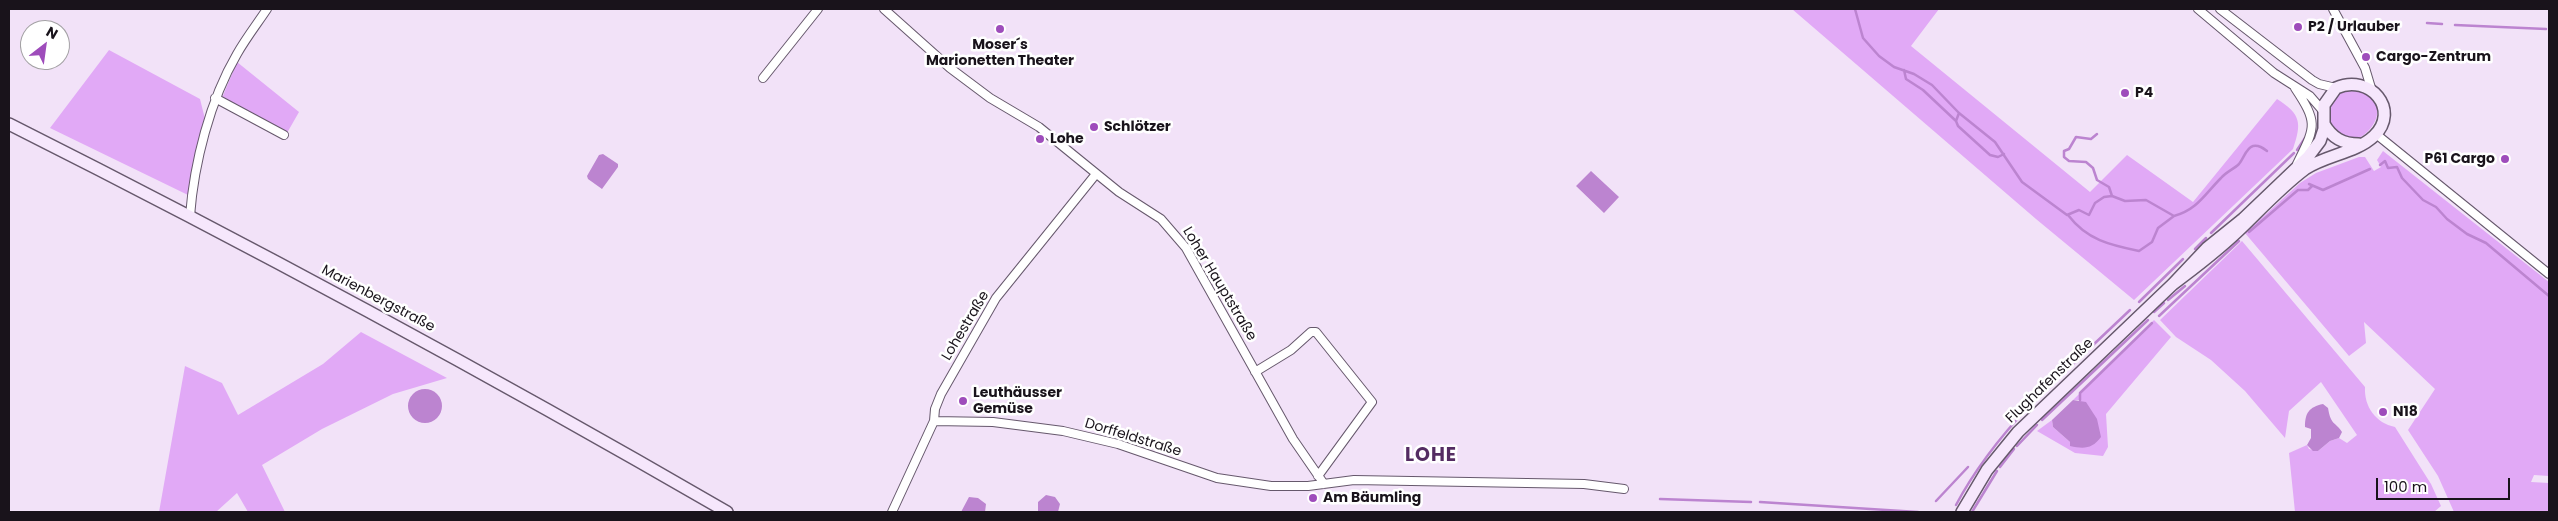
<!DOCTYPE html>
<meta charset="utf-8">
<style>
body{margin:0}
#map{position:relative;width:2558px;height:521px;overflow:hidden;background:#f2e2f8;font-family:Poppins,sans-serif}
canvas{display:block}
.frame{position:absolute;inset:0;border:10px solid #19131b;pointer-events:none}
.north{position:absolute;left:20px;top:20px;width:50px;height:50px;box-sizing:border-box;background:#fff;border:1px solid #a3a1a4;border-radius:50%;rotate:30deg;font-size:14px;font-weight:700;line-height:20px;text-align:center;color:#19131b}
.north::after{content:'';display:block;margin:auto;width:18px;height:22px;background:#9e4cbb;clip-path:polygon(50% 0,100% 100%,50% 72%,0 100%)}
.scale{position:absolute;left:2376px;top:478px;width:134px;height:22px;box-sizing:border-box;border:2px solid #19131b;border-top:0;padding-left:6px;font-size:15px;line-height:18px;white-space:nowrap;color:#19131b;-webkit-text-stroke:4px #fff;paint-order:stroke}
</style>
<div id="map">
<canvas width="2558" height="521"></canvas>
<div class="frame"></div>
<div class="north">N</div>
<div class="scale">100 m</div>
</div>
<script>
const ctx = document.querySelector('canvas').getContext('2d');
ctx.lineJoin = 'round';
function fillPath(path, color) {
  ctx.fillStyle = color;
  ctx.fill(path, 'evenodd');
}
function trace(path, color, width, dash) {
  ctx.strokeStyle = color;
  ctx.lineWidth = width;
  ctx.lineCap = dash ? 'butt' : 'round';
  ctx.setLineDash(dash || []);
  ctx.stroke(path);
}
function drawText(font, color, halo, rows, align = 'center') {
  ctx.font = font + ' Poppins,sans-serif';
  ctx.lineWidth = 5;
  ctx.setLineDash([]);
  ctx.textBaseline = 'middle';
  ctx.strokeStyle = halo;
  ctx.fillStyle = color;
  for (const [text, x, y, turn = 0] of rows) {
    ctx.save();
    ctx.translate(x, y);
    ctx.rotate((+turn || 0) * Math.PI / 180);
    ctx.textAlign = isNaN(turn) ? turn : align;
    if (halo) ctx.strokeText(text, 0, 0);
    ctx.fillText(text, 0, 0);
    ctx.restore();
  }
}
fillPath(new Path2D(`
 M1792,9H1939L1911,46L2090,192L2127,155L2193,202L2277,99C2301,114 2302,123 2293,149L2134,300L2036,219Z
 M109,50L200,99L205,119L188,195L50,128Z
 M237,62L299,112L287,133L222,98Z
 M2349,88C2354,89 2360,90 2365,92C2389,105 2374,134 2354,140L2328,128L2325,108L2335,92Z
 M2383,151L2549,282V476L2534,475L2531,482L2549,483V512H2454L2438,476L2408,430L2435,389L2364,322L2366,343L2349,356L2245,233L2300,183L2316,173L2359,157H2365L2374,171L2381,167L2377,160Z
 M2242,241L2365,387C2364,407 2376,423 2395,427L2431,484L2441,506L2434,512H2295L2289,453L2307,445L2309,449L2318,451L2330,441L2339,438L2347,443L2357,435L2321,382L2289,411L2285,438L2245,391L2211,360L2176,337L2160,320Z
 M2154,320L2171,337L2106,414L2108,447L2103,456L2075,453L2037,431L2052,420L2053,427L2070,442L2080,400H2073Z
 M361,332L447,378L393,394L322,429L262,465L285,512H248L237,493L216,512H159L185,366L222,383L238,415L323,364Z`), '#e1a9f6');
fillPath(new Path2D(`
 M603,154L618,164V167L602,189L588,179L587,176L599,155Z
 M1591,171L1619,197L1604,213L1576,186Z
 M408 406a17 17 0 1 1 34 0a17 17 0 1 1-34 0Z
 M2073,400L2086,402L2097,419L2101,437C2092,449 2084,449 2070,446V442L2053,427L2052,420Z
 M2323,404L2328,408C2331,426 2335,421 2342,432L2339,438L2330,441L2318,451H2313L2307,445L2311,438V429L2305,427C2305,413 2309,407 2323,404Z
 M1046,495L1055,497L1060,504L1058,512H1038V502Z
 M969,497L978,498L986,504L985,512H961Z`), '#bc84d0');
trace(new Path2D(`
 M1855,9L1863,38L1879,56L1894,67L1914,74L1932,85L1959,113L1995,142L2022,182L2067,215L2079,210L2089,215L2095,203L2104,197L2112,196L2125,201L2146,200L2174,216C2197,210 2205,194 2221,178C2226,172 2234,169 2239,164C2244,158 2246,148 2253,146C2259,145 2263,148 2267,151
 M2427,23L2442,24
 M2455,25L2546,29
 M1904,70L1906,79L1923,90L1956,121
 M1959,113L1956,121L1958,126L1990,155L1998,157L2004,154
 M2097,134L2091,139L2076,137L2069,149L2064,151V157L2069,161L2086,162L2093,168L2097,180L2109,187L2112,196
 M2297,150L2305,138
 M2380,165L2385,161L2388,168L2397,167L2402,178L2423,200L2436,207L2447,219L2467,234L2486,243L2549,296
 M2309,184L2323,190L2370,169
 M2068,215C2087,240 2110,245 2139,251L2152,242L2158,228L2174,216
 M2249,232L2298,190H2308L2312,186
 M2211,233L2294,153
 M2195,249L2206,238
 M2168,300L2185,286
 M2139,302L2183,259
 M2154,312L2164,303
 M2159,316L2239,241
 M2036,399L2130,310
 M2080,400V393L2152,323
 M2042,420L2148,320
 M2017,446L2037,425
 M2000,467L2014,449
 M1660,499L1751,502
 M1936,501L1968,467
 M1760,502L1918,512
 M1956,505C1976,467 2001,436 2030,405
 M1972,512L1997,471`), '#bc84d0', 2.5);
const minor = new Path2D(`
 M884,9L950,68L990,98L1039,127L1119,192L1161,219L1186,248L1293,439L1324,484
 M2198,9L2274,73L2310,96L2323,111
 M2220,9L2312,80L2319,84L2336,88
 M2333,9L2365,68L2371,88
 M763,78L818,9
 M2295,88C2319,124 2315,127 2297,164
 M215,98L284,135
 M2376,134L2549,274
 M190,216C194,163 210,100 237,54C246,38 257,24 267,9
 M1255,372L1291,350L1311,332H1316L1372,402L1318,476
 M934,421L993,422L1063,431L1118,444L1217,478L1271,486H1308L1354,480L1584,484L1624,489
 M892,512L934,421L935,409L941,394L996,298L1096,174`);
const secondary = new Path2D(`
 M9,124C252,246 492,376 727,512
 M2324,124C2332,138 2343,144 2359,144
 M1962,512L1987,470L2018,432L2173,284L2207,248L2243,219L2308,157L2320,141L2324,129V105L2336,88C2370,73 2401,110 2374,136C2356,153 2326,155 2305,169C2281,187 2260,210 2238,231C2218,250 2196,267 2173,284`);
trace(minor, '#66586c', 10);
trace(secondary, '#66586c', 14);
trace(minor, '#fff', 8);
trace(secondary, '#f6e7fc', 11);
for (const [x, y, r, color] of [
 [2298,27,5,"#9e4cbb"],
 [1000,29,5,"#9e4cbb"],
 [2366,57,5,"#9e4cbb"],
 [2125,93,5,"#9e4cbb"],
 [1094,127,5,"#9e4cbb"],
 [1040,139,5,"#9e4cbb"],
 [2505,159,5,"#9e4cbb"],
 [963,401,5,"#9e4cbb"],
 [2383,412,5,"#9e4cbb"],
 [1313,498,5,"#9e4cbb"]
]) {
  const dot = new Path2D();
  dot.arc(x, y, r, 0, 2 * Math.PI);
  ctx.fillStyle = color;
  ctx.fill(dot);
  trace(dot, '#fff', 2);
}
drawText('bold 14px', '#19131b', '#fff', [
 ["P2 / Urlauber",2308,27],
 ["Moser´s",1000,45,"center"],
 ["Marionetten Theater",1000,61,"center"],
 ["Cargo-Zentrum",2376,57],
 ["P4",2135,93],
 ["Schlötzer",1104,127],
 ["Lohe",1050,139],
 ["P61 Cargo",2495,159,"right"],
 ["Leuthäusser",973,393],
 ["Gemüse",973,409],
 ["N18",2393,412],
 ["Am Bäumling",1323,498]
], 'left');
drawText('14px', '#19131b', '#fff', [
 ["Loher Hauptstraße",1219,284,59],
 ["Marienbergstraße",378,299,28],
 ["Lohestraße",966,326,-59],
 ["Flughafenstraße",2050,381,-44],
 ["Dorffeldstraße",1133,438,17]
]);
ctx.letterSpacing = '1px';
drawText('bold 19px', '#542c62', '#fff', [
 ["LOHE",1431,456]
]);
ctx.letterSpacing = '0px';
</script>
